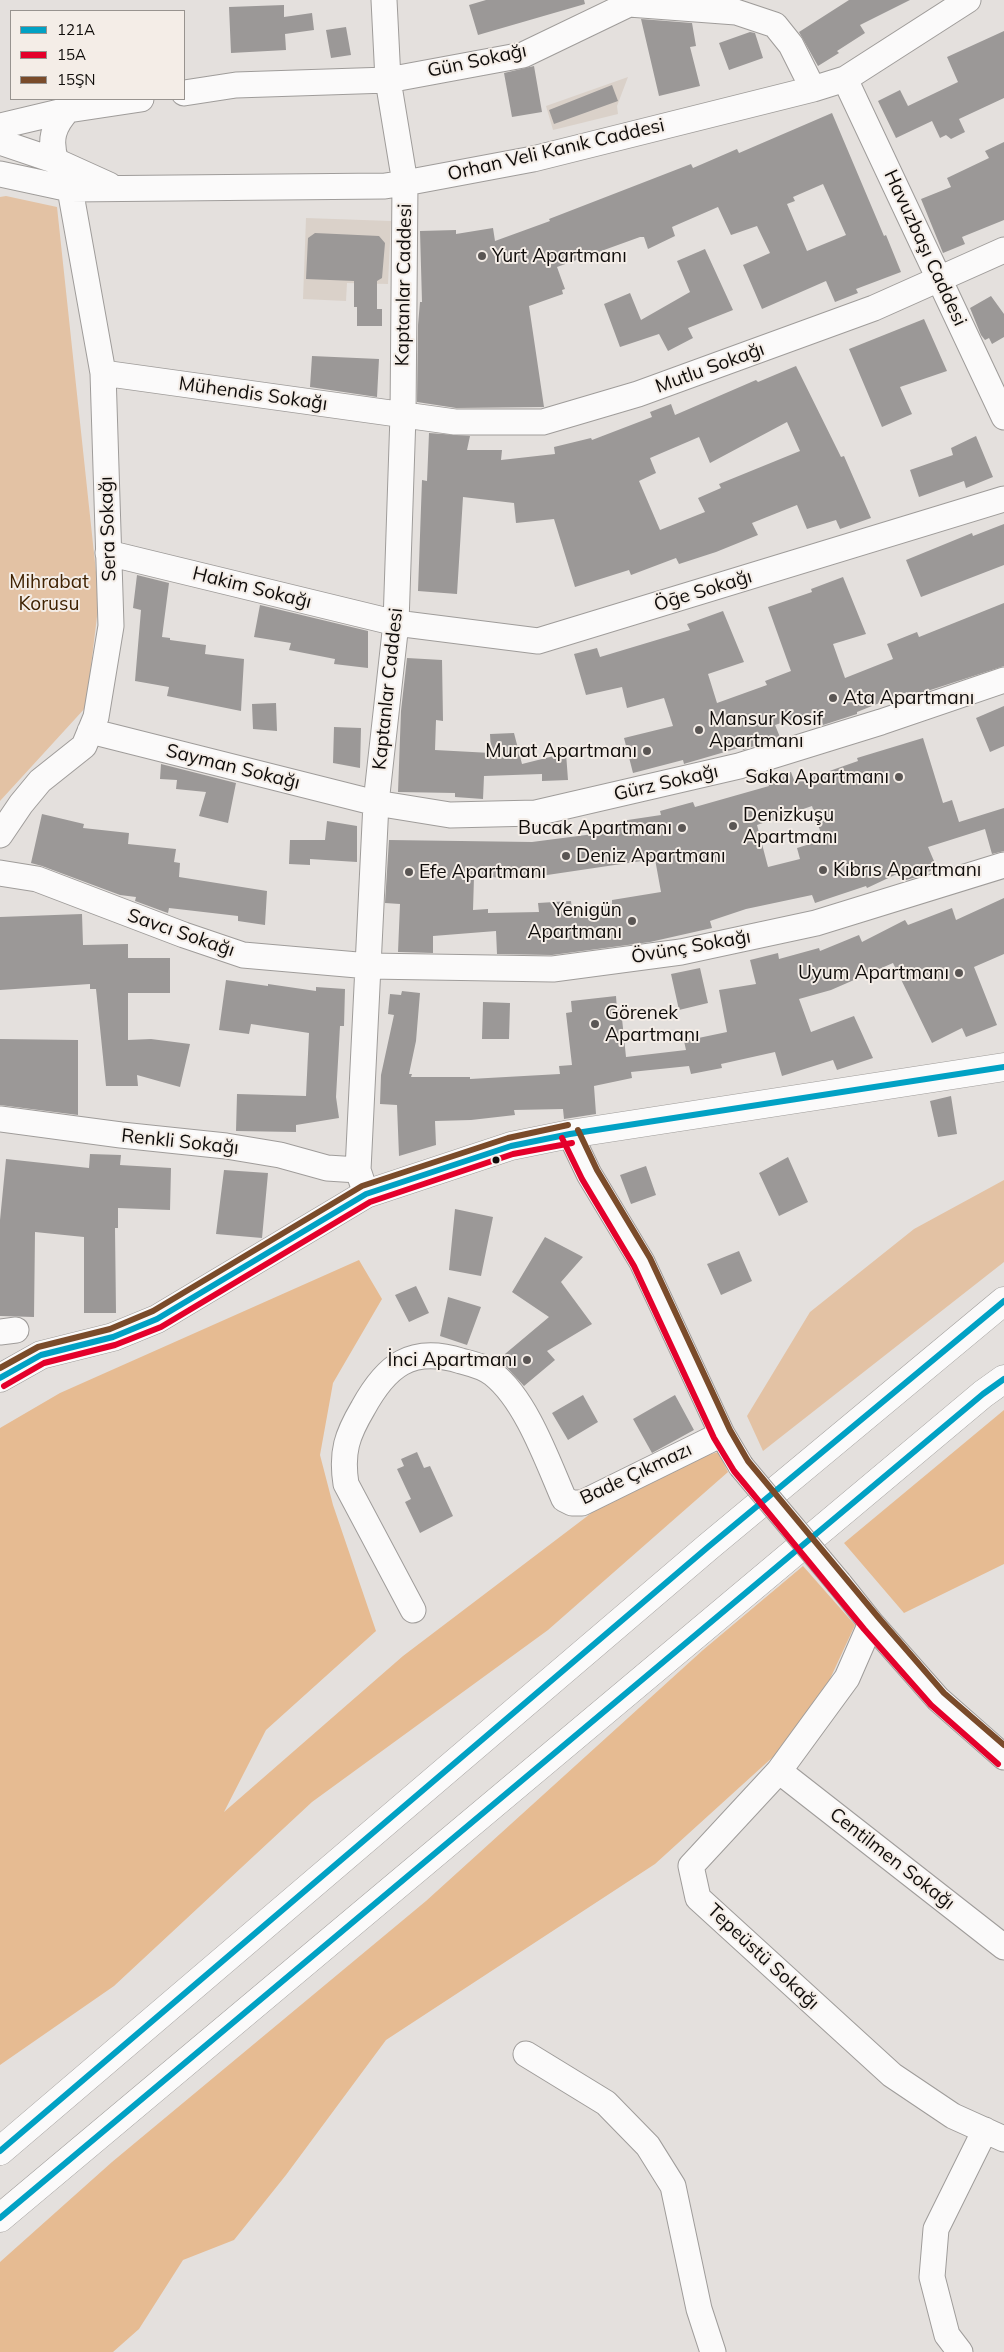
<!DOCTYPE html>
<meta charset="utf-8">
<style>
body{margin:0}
#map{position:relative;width:1004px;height:2352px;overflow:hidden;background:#e4e0dd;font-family:Mulish,sans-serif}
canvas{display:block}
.legend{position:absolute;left:10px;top:10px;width:175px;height:90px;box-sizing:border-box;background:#f4ede7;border:1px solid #98938f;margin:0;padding:6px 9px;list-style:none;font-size:15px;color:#0f0c0a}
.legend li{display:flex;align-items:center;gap:10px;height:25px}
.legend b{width:25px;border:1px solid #98938f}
</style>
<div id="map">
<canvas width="1004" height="2352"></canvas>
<ul class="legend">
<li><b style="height:6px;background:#01a1c4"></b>121A</li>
<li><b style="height:6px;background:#e4002b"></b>15A</li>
<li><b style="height:6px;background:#7a4b2a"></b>15ŞN</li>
</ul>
</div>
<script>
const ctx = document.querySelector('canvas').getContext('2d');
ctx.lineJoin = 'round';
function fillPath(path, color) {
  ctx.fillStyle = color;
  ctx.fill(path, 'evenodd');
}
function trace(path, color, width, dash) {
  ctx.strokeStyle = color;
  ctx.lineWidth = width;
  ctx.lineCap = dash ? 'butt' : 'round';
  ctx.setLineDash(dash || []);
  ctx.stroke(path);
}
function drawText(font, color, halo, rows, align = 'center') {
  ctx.font = font + ' Mulish,sans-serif';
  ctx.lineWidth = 4;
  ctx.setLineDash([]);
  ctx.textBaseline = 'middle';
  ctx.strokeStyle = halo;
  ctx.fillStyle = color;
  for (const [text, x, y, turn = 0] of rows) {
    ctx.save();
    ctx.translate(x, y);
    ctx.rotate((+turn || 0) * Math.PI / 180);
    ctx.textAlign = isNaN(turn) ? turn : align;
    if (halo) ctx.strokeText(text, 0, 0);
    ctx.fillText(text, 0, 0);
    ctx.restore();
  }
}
fillPath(new Path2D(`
 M628,77L617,106L618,114L553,130L546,106Z
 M306,218L391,221L388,284L347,283L346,301L303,299Z`), '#dad1c9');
fillPath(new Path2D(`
 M6,196L57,207L99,600L86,707L0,801V197Z
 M1004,1180V1262L763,1451L747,1416L810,1312L914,1229Z`), '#e3c2a4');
fillPath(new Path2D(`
 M359,1260L382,1299L333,1383L320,1455L333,1505L376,1631L266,1730L224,1812L403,1656L598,1508L686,1462L718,1452L728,1472L548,1630L312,1802L114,1986L0,2065V1428L60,1393Z
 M1004,1410V1564L904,1613L844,1543Z
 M803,1566L855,1625L830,1679L774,1756L655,1864L386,2040L286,2175L234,2240L183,2260L139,2329L113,2352H0V2262L112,2162L426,1901L703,1650Z`), '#e6bb92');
fillPath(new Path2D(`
 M486,0H584L585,4L478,35L469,5Z
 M849,0H910L860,25L865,33L837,51L839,53L818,66L799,32Z
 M284,5V17L312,13L314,30L285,34L286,50L231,53L229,7Z
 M641,19L692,23L696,46L690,47L700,86L659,96Z
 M346,27L351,55L331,58L326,30Z
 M1004,31V98L959,119L965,132L951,139L946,135L940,138L932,121L896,138L878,101L900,90L908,106L958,82L947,57Z
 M750,32L755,33L763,58L729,70L719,43Z
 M534,66L542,112L512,117L504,73Z
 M612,85L618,101L554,124L549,110Z
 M832,113L884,236L886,235L901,272L856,289L858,293L835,302L826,281L762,309L743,265L770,253L757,226L731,235L718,207L672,227L675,236L648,249L644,237H640L557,267L565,289L562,290L563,294L529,306L544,407L456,408L417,402L418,325L420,302H422L420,231L456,230V234L493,228L495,241L550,221L549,219L691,164L693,168L737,149L739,153ZM823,184L846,235L807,251L787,204L795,201L793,197Z
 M1004,142V220L962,237L965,244L943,253L921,199L951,187L947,178L989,158L985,151Z
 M315,233L379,236L385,243L382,278L377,281V309H382V326H357V307H354V281L306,279L308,238Z
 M705,249L733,310L688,328L693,338L668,351L659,334L620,347L604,304L630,293L641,320L690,292L677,261Z
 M991,296L1004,314V337L992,344L989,338L985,340L981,335L970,308Z
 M924,319L947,371L900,387L912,414L882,427L849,349Z
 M312,356L379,359L377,397L310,387Z
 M796,366L841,457L844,456L871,518L840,529L836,520L807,529L797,505L752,523L758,535L716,552L679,564L676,558L631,575L629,570L575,587L554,519L516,523L514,503L463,497L457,594L418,591L422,480L427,481L429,433L470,436L467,450H502L501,460L555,454L554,447L591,438L592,440L652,417L650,412L671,404L675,415L756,380L758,382ZM787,422L800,451L719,484L721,488L698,498L705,512L660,530L639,481L656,473L650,458L699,437L710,463Z
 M976,436L993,477L966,488L964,481L919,497L910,470L953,455L951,448Z
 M1004,524V565L921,597L906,560L972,533L973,536Z
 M137,575L169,583L162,637L170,638V640L206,645L205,654L244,659L241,711L167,696L169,687L135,681L141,610L133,608Z
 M843,577L866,634L833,644L845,678L893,659L887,644L917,632L919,637L1004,603V666L909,697L907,692L857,712V714L823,725L818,711L775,725L780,737L743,750L742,747L687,763L684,764L683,760L633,773L624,738L673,726L664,698L627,708L622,687L586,695L574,654L597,648L600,657L690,630L687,624L723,611L744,662L708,674L717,703L767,685L765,681L791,671L768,607L812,592L811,589Z
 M260,605L368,631V668L334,664L335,659L289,650L291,643L254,637Z
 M407,658L442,660L443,721L436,720L435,750L491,753L490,734L514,733L522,764L566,753L568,780L542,781V774L484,776L483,799L455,797V793L398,792L401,711Z
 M276,703L277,731L253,729L252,704Z
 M1004,706V746L990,752L976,718Z
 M334,727L361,728L360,768L333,763Z
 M923,738L943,803L952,800L959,822L1004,808V851L992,854L985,829L928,847L937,868L917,877L902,881L899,873L867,888L866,886L815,903L812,895L746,909L710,921L712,928L650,942L552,955L497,954L496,931L433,936V953L398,952L400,904L385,903L389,840L532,842L609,832V828L622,826L621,821L661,815L660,811L693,802L695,807L769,786L767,780L791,772L795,783L858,761L857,758ZM812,806L823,840L797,848L800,859L768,867L757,825ZM655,859L661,892L612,900V904L572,910L571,901L538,903L539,912L488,913V909L473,910L474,877L527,878Z
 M161,764L236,783L228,823L199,816L206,792L176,789L177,780L160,779Z
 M42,814L84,824L83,828L129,833L128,844L176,849L174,862L180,863L179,877L267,891L265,925L238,921V916L169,908L168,913L165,912L135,901L136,897L120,895L42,866L31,863Z
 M327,821L357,826V862L310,859V865L289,864L290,840H325Z
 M1004,898V954L974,967L997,1025L966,1037L962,1028L932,1043L893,963L831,990L799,999L811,1032L854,1016L873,1058L837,1070L833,1060L782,1076L775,1052L721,1064L722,1068L691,1074L689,1066L631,1072L632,1078L594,1086L596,1114L564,1119L563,1109L514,1110L515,1115L471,1120L435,1121L436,1145L399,1156L397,1105L380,1104L381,1075L394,1015L388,1014L390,994L401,995L402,991L420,993L416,1041L409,1074H412L411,1077H470V1079L560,1074L559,1066L572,1065L566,1013L572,1012L571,1001L616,996L617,1010L621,1009L626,1057L686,1050L684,1041L727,1032L719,990L756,984L750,960L778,953L779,959L819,948L820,951L859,935L862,942L905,920L908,925L952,908L956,920Z
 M82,914L83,945L128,944V958H170V993H128V1040L151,1039L190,1044L180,1087L137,1075L138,1086H106L96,989H90V984L0,990V917Z
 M700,968L708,1003L679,1010L671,974Z
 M226,980L268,986V984L316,991V987L345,989L344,1026H340L336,1097L339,1118L296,1125V1132L236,1131L237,1094L306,1096L309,1033L251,1024L249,1034L219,1030Z
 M483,1002L510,1003L509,1039H482Z
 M0,1039L78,1040V1115L0,1105Z
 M951,1096L957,1134L938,1137L930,1101Z
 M90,1154L121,1155L120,1165L171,1168L170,1210L118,1208V1228H115L116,1313H84V1237L35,1232L34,1317L0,1316V1220L6,1159L89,1168Z
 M788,1157L808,1202L779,1216L759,1173Z
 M646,1166L656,1195L631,1204L620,1175Z
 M224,1170L268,1173L262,1238L216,1234Z
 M455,1209L493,1217L481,1276L449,1270Z
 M545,1237L583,1257L561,1282L592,1324L547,1351L555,1360L524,1386L499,1359L549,1317L512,1292Z
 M739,1251L752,1281L721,1295L707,1264Z
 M416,1286L429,1313L409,1322L395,1295Z
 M448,1297L481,1307L467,1345L440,1336Z
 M583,1395L598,1422L568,1440L552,1413Z
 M675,1395L694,1430L652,1453L633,1419Z
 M417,1452L424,1468L430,1466L453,1516L420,1533L405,1502L411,1499L397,1469L404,1466L401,1459Z`), '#9b9897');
const minor = new Path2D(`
 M845,79L1004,417
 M184,93L236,85L388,80L523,55L629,4L736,12L775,25L791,45L813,89
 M0,126L68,110L141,99
 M0,142L56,161L109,185
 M56,161C49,140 53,126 68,110
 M0,174L70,189L385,186L405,183L533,159L813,89L845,79L968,0
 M103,373L455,422H543L638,394L874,308L1004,250
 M108,553L396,623L538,641L1004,499
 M90,731L376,803L450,815L536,813L739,766L881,722L1004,680
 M0,835L21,804L40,781L84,746L96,717L111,626L103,373L70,189
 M0,873L37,879L184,935L243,955L369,966L553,969L681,952L816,923L1004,865
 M0,1119L121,1135L226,1146L280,1155L327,1168L358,1170
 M570,1134L589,1174L642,1262L722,1434L741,1466
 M366,1194L358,1170L376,803L396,623L403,415L405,183L388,80L384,0
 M0,1332L16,1330
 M839,1583L871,1623L938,1699L1004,1757
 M413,1610L346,1484C341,1452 347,1435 363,1408C386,1366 411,1345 461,1361C472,1364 483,1366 493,1374C526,1400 547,1460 564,1499L572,1503H582L722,1434
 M871,1623L847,1678L779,1771L691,1866L698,1898L892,2075L953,2116L1004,2139
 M779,1771L1004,1947
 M526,2054L606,2103L648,2146L673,2186L699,2309L713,2352
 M960,2352L947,2335L932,2277L936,2229L985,2130`);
const major = new Path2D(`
 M0,1378L41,1355L113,1337L157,1319L366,1194L511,1146L570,1134L1004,1067`);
const highway = new Path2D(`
 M0,2151L708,1547L1004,1301
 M0,2218L983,1394L1004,1379`);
trace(minor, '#9f9c9a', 27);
trace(major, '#9f9c9a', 29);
trace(highway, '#9f9c9a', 29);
trace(minor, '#fbfafa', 25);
trace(major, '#fbfafa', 28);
trace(highway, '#fbfafa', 28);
const minorBridge = new Path2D(`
 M741,1466L839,1583`);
trace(minorBridge, '#9f9c9a', 27, []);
trace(minorBridge, '#fbfafa', 25);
trace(new Path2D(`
 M0,1378L41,1355L113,1337L157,1319L366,1194L511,1146L570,1134L1004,1067
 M0,2151L708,1547L1004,1301
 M0,2218L983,1394L1004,1379`), '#01a1c4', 6);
trace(new Path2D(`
 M562,1138L582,1179L634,1266L714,1438L734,1471L864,1629L931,1705L998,1764
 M4,1386L44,1363L115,1345L161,1327L370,1202L513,1154L572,1143`), '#e4002b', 6);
trace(new Path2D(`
 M578,1130L597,1170L650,1258L730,1430L748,1461L878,1617L944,1693L1004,1745
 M0,1368L38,1347L110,1329L153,1311L362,1186L508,1138L568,1125`), '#7a4b2a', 6);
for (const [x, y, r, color] of [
 [482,256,5,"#5a5654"],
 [833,698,5,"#5a5654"],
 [699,730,5,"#5a5654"],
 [647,751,5,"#5a5654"],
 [899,777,5,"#5a5654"],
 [733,826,5,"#5a5654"],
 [682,828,5,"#5a5654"],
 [566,856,5,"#5a5654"],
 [823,870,5,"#5a5654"],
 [409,872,5,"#5a5654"],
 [632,921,5,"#5a5654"],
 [959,973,5,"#5a5654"],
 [595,1024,5,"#5a5654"],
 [496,1160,4.5,"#0f0c0a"],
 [527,1360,5,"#5a5654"]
]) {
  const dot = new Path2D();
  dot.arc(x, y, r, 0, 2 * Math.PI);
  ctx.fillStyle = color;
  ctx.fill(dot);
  trace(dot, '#f4ede7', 2);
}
drawText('19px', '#0f0c0a', '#f4ede7', [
 ["Gün Sokağı",477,61,-12],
 ["Orhan Veli Kanık Caddesi",556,150,-13],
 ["Havuzbaşı Caddesi",925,248,65],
 ["Kaptanlar Caddesi",404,285,-89],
 ["Mutlu Sokağı",710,368,-20],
 ["Mühendis Sokağı",253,394,8],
 ["Sera Sokağı",108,529,-92],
 ["Hakim Sokağı",252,588,14],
 ["Öḡe Sokağı",703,591,-17],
 ["Kaptanlar Caddesi",388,689,-84],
 ["Sayman Sokağı",233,767,14],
 ["Gürz Sokağı",666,783,-13],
 ["Savcı Sokağı",181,933,19],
 ["Övünç Sokağı",691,947,-10],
 ["Renkli Sokağı",180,1142,6],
 ["Bade Çıkmazı",636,1474,-25],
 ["Centilmen Sokağı",892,1859,38],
 ["Tepeüstü Sokağı",763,1957,43]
]);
drawText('19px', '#0f0c0a', '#f4ede7', [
 ["Yurt Apartmanı",492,256],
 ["Ata Apartmanı",843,698],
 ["Mansur Kosif",709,719],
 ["Apartmanı",709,741],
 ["Murat Apartmanı",637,751,"right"],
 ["Saka Apartmanı",889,777,"right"],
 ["Denizkuşu",743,815],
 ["Apartmanı",743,837],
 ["Bucak Apartmanı",672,828,"right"],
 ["Deniz Apartmanı",576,856],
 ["Kıbrıs Apartmanı",833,870],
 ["Efe Apartmanı",419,872],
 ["Yenigün",622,910,"right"],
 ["Apartmanı",622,932,"right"],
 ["Uyum Apartmanı",949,973,"right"],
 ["Görenek",605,1013],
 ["Apartmanı",605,1035],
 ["İnci Apartmanı",517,1360,"right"]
], 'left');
drawText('19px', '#3f2202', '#f4ede7', [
 ["Mihrabat",49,582],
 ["Korusu",49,604]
]);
</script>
